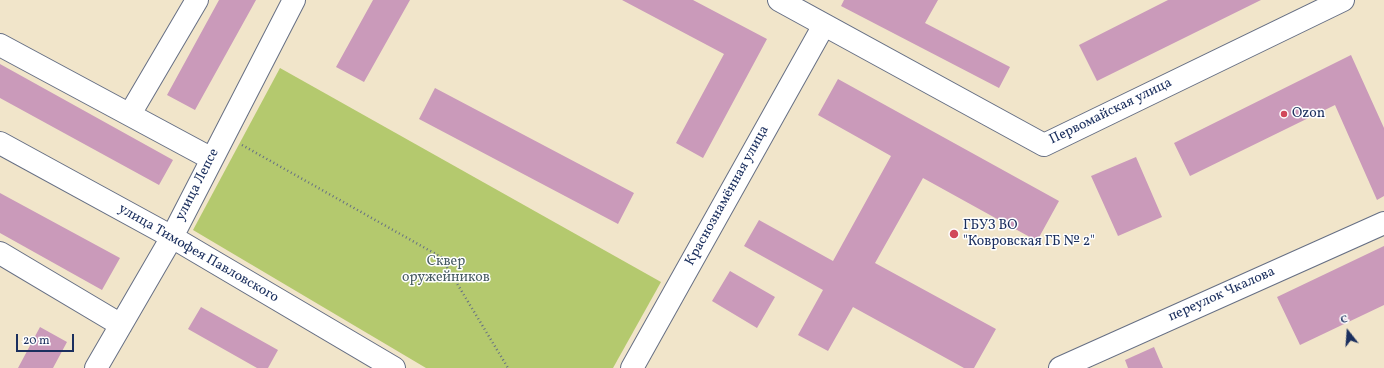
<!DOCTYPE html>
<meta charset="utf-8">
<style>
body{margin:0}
#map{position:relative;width:1384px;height:368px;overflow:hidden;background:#f1e5ca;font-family:Vollkorn,serif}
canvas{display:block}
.north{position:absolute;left:1328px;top:312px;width:40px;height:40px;-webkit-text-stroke:3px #fff;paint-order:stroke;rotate:343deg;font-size:11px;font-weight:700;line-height:16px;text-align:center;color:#1b2f5e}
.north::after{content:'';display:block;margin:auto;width:14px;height:18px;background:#1b2f5e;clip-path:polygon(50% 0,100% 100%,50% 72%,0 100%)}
.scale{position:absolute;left:16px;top:334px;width:58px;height:18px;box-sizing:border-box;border:2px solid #1b2f5e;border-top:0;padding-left:5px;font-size:12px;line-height:14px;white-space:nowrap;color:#1b2f5e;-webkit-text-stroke:3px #fff;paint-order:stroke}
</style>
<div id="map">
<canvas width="1384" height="368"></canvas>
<div class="north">С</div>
<div class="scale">20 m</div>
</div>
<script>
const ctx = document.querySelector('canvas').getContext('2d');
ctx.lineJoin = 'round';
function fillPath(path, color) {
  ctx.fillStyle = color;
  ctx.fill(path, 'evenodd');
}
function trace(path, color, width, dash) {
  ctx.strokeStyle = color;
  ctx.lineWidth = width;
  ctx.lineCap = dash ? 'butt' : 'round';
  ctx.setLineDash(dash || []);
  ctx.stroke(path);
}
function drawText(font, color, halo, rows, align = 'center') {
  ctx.font = font + ' Vollkorn,serif';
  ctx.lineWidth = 3;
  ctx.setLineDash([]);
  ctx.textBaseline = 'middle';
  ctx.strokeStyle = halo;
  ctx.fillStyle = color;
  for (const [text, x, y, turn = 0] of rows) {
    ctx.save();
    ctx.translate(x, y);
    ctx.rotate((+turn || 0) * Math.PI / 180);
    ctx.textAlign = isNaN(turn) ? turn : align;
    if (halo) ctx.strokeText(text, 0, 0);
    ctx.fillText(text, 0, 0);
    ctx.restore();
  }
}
fillPath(new Path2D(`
 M280,68L661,282L613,368H426L193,230Z`), '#b4c96e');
fillPath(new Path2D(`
 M219,0H256L195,110L167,95Z
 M373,0H410L364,82L336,67Z
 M622,0H693L767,39L703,158L676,143L724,54Z
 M844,0H938L925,23L1010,67L999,88L841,6Z
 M1168,0H1261L1097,81L1079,45Z
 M1351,55L1384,128V196L1377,200L1335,105L1190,176L1174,143Z
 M0,64L173,160L159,185L0,98Z
 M838,79L1059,201L1037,241L923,178L875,263L996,329L974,368H964L853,307L828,351L798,335L823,290L744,246L759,220L833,261L891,156L818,115Z
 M435,88L634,193L618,224L419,119Z
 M1136,157L1162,217L1118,236L1091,176Z
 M0,193L120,258L102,290L0,233Z
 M1384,246V305L1300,345L1277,297Z
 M730,271L775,297L757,328L712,301Z
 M201,307L278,350L268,368H257L188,329Z
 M40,327L67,342L53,368H18Z
 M1154,347L1163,368H1128L1125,360Z`), '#ca9aba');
const minor = new Path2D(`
 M779,0L1044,145L1343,0
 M0,45L212,159
 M130,114L197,0
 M0,143L172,237L394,368
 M0,253L121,325
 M96,368L172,237L294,0
 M632,368L824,25
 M1060,368L1384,223`);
trace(minor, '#666f84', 24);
trace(new Path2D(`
 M242,145L441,257L508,368`), '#666f84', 2.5, [1, 3]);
trace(minor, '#fff', 22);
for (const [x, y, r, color] of [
 [1284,114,4,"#d1495b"],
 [954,234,5,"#d1495b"]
]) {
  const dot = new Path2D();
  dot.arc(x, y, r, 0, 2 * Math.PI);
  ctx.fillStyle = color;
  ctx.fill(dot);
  trace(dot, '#fff', 1.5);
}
drawText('14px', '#1b2f5e', '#fff', [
 ["Первомайская улица",1111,112,-26],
 ["улица Лепсе",198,185,-63],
 ["Краснознамённая улица",728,196,-61],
 ["улица Тимофея Павловского",198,254,30],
 ["переулок Чкалова",1222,295,-24]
]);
drawText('14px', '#1b2f5e', '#fff', [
 ["Ozon",1292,114],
 ["ГБУЗ ВО",963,226],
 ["\"Ковровская ГБ № 2\"",963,242]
], 'left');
drawText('14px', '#495d63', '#fff', [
 ["Сквер",446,262],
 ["оружейников",446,278]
]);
</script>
